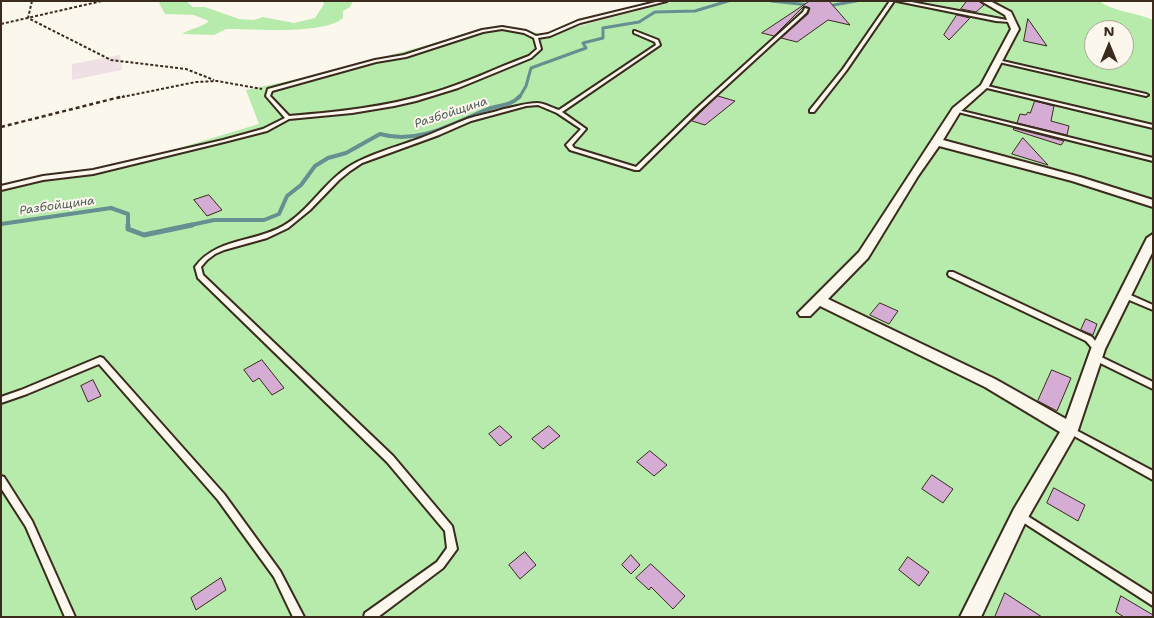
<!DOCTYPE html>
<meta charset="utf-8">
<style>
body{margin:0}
#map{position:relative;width:1154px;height:618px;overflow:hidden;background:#fbf7ec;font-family:"Shantell Sans",sans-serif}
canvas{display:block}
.frame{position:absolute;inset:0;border:2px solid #3b2a1e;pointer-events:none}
.north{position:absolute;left:1084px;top:20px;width:50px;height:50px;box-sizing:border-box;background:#fbf7ec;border:1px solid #aea59a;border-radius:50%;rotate:0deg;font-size:14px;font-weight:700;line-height:20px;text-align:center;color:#3b2a1e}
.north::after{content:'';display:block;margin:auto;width:18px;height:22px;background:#3b2a1e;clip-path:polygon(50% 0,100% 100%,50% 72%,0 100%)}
</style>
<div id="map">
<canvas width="1154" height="618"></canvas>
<div class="frame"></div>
<div class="north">N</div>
</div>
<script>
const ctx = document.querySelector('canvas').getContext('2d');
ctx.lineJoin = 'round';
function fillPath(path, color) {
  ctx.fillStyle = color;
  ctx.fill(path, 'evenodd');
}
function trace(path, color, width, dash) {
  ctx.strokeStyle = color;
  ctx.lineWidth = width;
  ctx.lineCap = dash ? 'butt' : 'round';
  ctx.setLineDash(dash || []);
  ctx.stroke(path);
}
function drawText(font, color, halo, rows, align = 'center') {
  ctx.font = font + ' "Shantell Sans",sans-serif';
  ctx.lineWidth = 4;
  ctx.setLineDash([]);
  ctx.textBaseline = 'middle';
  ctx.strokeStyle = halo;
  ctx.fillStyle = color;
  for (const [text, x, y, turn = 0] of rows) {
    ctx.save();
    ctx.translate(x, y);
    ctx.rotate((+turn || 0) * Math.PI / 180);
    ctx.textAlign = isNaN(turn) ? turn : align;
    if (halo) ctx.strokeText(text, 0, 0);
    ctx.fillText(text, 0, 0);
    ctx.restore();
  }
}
fillPath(new Path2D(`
 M120,55L122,70L72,80V64Z`), '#efe0e5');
fillPath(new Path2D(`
 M161,1H186L193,7H205L239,19L254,20L263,17L294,23L315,18L324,4L323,1H353L350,7L343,11V18C324,35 253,29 226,29L214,35L182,34C191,28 201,28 209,21L194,15L165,14L159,3Z
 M675,1H1099C1114,12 1135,12 1153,20V617H1V191L129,163L259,124L246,90L316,75L491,28L548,34ZM1094,30H1124V60H1094Z`), '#b6ebac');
trace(new Path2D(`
 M771,1L810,5
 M828,6L856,1
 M519,98L526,86L531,68L586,48L583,43L603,38V28L639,22L655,12L695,11L728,1`), '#668f91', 3);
trace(new Path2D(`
 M1,224L111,208L128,214V226
 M186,226L214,220H264L279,214L287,196L301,185L315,166L328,158L346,153L380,134C419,145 453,123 488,109C499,105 511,106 520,96`), '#668f91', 4);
trace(new Path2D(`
 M128,225V229L144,235L192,225`), '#668f91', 5);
const building = new Path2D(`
 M810,1H829L850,25L828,20L797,42L781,38L808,14L810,8L804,6L774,36L762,33Z
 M967,1H979L984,5L976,12L961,9Z
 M957,15L970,18L949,40L944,35Z
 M1028,19L1047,46L1024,41Z
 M718,96L735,101L705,125L692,121Z
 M1035,101L1054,106L1051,121L1069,126L1067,135L1017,123L1020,114L1026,115L1028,112L1030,113Z
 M1014,128L1064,141L1061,145L1014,130Z
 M1023,138L1048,165L1012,154Z
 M209,195L222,210L207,216L194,200Z
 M880,303L898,311L889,324L870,315Z
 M1086,319L1097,324L1093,335L1081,330Z
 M262,360L284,388L272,395L259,378L253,382L244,370Z
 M1052,370L1071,378L1057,411L1038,401Z
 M93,380L101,396L88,402L81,386Z
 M500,426L512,437L500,446L489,434Z
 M549,426L560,436L543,449L532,439Z
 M650,451L667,465L654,476L637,462Z
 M932,475L953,489L943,503L922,489Z
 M1054,488L1085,505L1078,521L1047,503Z
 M525,552L536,565L520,579L509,565Z
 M631,555L640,565L631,574L622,565Z
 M908,557L929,572L919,586L899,570Z
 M651,564L685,596L673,609L651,587L649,590L636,578Z
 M221,578L226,590L196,610L191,598Z
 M1005,593L1042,617H995Z
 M1121,596L1153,615V617H1124L1116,612Z`);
fillPath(building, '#d4acd4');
trace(building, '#3b2a1e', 1);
const lane = new Path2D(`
 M660,1H667L580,23L550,36L538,38L541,49L531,58L458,88L416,101L394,106L352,113L289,119L267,131L224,142L93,174L43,180L1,190V186L43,176L93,170L223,140L263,129L285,118L266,96L268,89L375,60L404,55L482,30L502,27L526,31L536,36L548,34L578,21ZM502,29L524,33L534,38L537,49L529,56C496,68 465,84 432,93C386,107 337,112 289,116L270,96L272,91L376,62L406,57L483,32Z
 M890,1H894L846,71L814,112H810V110L843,69Z
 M897,1H906L1012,21L1010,22L996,21Z
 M805,8L808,9L806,13L700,110L639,170H635L570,150L566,145L581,129L557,113L538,105L526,106L471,121L439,135L362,163L350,171L339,180L310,210L288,228L267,238L224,250L215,254L207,260L201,267L203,275L393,456L452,526L457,549L443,568L378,617H364L365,613L437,562L447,548L445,531L387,462L198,278L195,267C216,238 253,243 283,226C308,212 323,184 347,168C366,155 399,146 421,138C437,132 451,125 467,119C479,115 492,113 504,109C515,107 526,103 537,103C544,103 552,108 559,110L656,45L655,42L634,33V31H635L658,40L660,45L562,112L586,129L572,145L574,148L636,167L697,108L803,12Z
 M998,60L1146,94L1148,95L1146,96L999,62L997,61Z
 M983,85L1153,125V128L983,87Z
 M954,109L1153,158V161L954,111Z
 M949,272H953L1092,337L1102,349L1101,351C1094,353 1090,345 1086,341L949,276L948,274Z
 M1122,293H1126L1153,305V310L1122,297L1121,295Z
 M1095,354L1153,382V389L1092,359L1091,357L1092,355Z
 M100,357L103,358L224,494L280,571L304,617H293L274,577L218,500L99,364L27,394L1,403V397L21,390Z
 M1070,427L1153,471V480L1067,432L1066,430L1067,428Z
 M1,476L4,477L32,521L75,617H65L26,527L1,488Z
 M1021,512L1153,595V606L1018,519L1016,516L1018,513Z`);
const street = new Path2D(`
 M981,1H990L1011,12L1019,29L989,86L960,112L943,140L1080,177L1153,200V207L1072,181L939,146L918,176L868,258L828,299L995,379L1066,419L1091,349L1147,238L1153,234V251L1105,349L1078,430L1026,521L981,617H960L1014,509L1060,432L985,387L820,306L810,316H800L798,313L859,252L953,108L981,85L1011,29L1005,15Z`);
trace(lane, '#3b2a1e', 4);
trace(street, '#3b2a1e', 4);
trace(new Path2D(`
 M32,1L28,18L111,60L186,69L214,80
 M1,24L102,1
 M117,98L196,82L217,81L262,89`), '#3b2a1e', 2, [3, 2]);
trace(new Path2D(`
 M1,127L124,96`), '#3b2a1e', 2.5, [4, 3]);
fillPath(lane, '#fbf7ec');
fillPath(street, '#fbf7ec');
drawText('italic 12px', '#505c58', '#fbf7ec', [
 ["Разбойщина",451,113,-18],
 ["Разбойщина",57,206,-8]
]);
</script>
